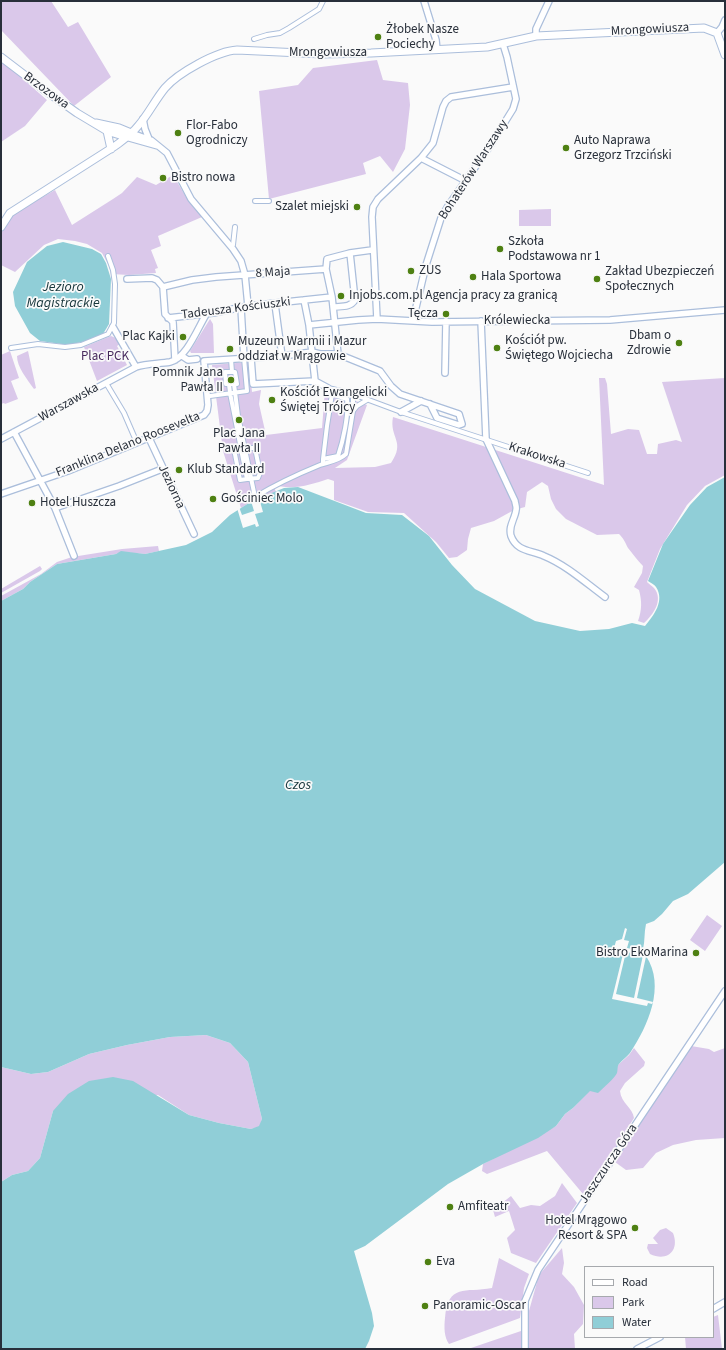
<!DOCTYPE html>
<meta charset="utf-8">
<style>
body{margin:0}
#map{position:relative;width:726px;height:1350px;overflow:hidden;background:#fafafa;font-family:"Source Sans 3",sans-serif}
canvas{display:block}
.frame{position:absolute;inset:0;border:2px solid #282f3a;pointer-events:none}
.legend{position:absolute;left:584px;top:1266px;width:130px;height:72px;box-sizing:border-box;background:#fafafa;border:1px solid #a6a9ad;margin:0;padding:5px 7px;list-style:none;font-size:12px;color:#282f3a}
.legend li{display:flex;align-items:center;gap:8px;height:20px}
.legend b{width:20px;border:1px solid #a6a9ad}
</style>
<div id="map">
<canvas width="726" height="1350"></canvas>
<div class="frame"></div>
<ul class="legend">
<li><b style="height:5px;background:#fff"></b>Road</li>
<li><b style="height:11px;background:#dac8ea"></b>Park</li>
<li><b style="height:11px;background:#90ced7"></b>Water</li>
</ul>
</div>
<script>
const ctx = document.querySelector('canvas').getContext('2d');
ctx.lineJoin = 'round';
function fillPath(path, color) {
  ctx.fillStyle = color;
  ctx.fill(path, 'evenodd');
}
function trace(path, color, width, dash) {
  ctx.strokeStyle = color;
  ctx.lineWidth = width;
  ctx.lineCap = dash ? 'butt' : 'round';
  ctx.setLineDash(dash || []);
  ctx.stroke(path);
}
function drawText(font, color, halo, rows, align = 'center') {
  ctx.font = font + ' "Source Sans 3",sans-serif';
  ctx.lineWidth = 3.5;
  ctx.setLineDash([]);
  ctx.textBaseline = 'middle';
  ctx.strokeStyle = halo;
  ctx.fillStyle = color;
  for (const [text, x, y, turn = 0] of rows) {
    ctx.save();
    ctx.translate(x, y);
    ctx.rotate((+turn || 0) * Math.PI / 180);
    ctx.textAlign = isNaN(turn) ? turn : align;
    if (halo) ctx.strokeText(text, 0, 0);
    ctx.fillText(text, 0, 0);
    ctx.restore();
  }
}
fillPath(new Path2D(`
 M1,1H51L68,27L78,22L111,77L74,106L1,30Z
 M1,60L47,100L25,126L1,142Z
 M377,60L383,80L408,83L410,105L405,149L393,172L380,156L363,163L366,174L269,199L259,91L298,85L313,68Z
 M173,175L186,197L202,217L158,236L161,246L151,250L158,268L155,269L156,273L129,275L111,274L109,266L102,253L87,244L75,241L58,239L44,245L15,272L1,265V233L11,215L55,190L72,225L113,199L122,193L137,177L156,185Z
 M551,209V226H519V210Z
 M210,319L213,324L214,353H191L190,351Z
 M111,336L118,339L120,344L117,346L127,365L97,381L84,347Z
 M10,351L19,378L11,381L18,399L5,404L4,403L1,404V355Z
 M28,351L36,388L34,389C27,379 17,367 17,356Z
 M249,362L252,392L261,390L259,404L266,435L322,428L325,390L367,405L347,460L335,468L375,467L391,463C406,441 389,438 393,417L604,485L599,378H605L607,384L611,434L628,429L639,430L647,454H657L658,444L676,440L682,442L662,382L725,378V475L705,486L687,505L660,549L647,582C649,584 652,586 654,588C664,600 653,615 644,623L638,621C642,610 642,601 639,590L634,587L642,573L643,566C637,560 633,554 628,548C625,542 624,539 619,534L597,535L566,519L556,509L551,499L548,486L542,482L527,492L525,507L514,510L494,521L471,528L468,539L467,550L457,557L449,558L436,542L404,513L368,512L334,500V481L328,479C311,485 290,491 273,484L276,492L252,501L241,508L223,451L212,365Z
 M158,546L159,551L145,554L121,552L116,554L57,564L30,582L23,589L1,601V596L41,574L57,562L72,557L122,549Z
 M40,566L42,569L40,571L1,593V589Z
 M707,915L722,926L705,951L690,940Z
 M206,1035L230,1043L248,1062L262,1119L260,1127L251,1129L219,1123L189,1115L158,1095L53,1111L40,1158L28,1171L12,1175L1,1182V1067L31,1074L48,1072L89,1054L127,1045L170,1037Z
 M691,1046L709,1049L714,1052L725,1048V1138L696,1140L673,1145L656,1153L643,1168L626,1170L615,1162Z
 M634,1048L645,1062L644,1066L625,1083L620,1091C621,1103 633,1108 634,1118L607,1161L583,1194L547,1151L487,1174L482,1171L483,1164L556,1126L565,1114L573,1108L590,1090L629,1055Z
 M562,1183L577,1203L536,1263L511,1253L507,1238L515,1230L509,1211L495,1217L493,1210L511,1196L520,1208L531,1205L540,1206L555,1196Z
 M666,1228L673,1233C680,1251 667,1262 650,1254L647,1248L648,1244H658L653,1238L660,1230Z
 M562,1248L564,1263L562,1274L574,1287L584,1305L583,1324L574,1334L575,1349H529L527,1318L539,1275Z
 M499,1258L529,1274L524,1288L520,1318L449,1344C444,1337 444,1327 445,1318C448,1283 465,1293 492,1288Z
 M718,1315L722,1349H686L685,1337H713V1317Z
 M521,1331V1349H468Z`), '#dac8ea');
fillPath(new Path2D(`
 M63,242L92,249L101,254L106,263L111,279L109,324L103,334L86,341L68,345L40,341L30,333L15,306L13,292L27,262L47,246Z
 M725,477V862L688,894L673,901L662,914L654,921L646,924C644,933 645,941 643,949L647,951L646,956C666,986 648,1026 630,1053C627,1057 622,1060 619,1064C617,1066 618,1070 617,1073C615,1078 603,1088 598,1093L590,1091L573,1108L565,1114L556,1126L538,1138L483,1164L448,1184L365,1246L354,1251L372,1313L374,1326L369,1341L365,1349H1V1182L12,1175L28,1171L40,1158L53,1111L68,1094L89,1081L113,1077L133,1081L189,1115L219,1123L251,1129L259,1126L262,1119L248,1062L230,1043L206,1035L170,1037L127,1045L89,1054L48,1072L31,1074L1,1067V601L23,589L30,582L57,564L116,554L121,551L145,554L186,545L212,532L230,515L252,501L284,488L298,487L366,513L402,515L429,536L452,565L475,589L535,621L580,631L609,629L632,623L645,626C654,615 665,601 656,587C655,585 651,583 648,581L663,544L690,505L707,487Z`), '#90ced7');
fillPath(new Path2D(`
 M259,498L263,512L255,514L259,526L256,527L255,524L243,528L237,508L239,507L242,515L254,511L251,501Z
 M625,928L627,929L624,940L629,941L627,948L647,952L637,998L653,1002L652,1004L648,1003L647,1006L612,999L623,954L618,953L614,948L616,941L622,939ZM626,952L643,955L634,998L616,994Z`), '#fafafa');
const pedestrian = new Path2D(`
 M254,39L267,35L280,33L289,28L319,9L323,1
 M255,201H269
 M233,245L235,227
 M11,348L38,344L65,347L81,345L108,334L114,323L115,284L113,270L108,256
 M231,359L232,372H235L237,384H234L238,416L255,497C276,484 298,474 320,465C328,462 339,461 346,454L353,411L357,406L367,400
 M106,383L124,413L137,443
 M229,384H226L225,372H232
 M234,384H229L230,393L241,449H234L240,480L247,479
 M328,388L350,393L401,412L588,473
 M210,396L247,391L244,358
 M353,411V394
 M245,448H255L260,473L258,478L247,479L241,449Z
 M323,464V459L327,426L332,394L347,399C349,415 343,441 338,456L323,459`);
const minor = new Path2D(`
 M424,1L436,40L437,50
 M717,33L722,27L725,20
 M536,36V29L549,1
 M143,119L145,129L149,139
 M131,133L151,140L167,153L191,199L233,249L241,261L245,275L248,306
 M126,137L158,146
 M421,158L466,181
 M127,279L152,278L157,280L163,287
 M163,287L192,280L216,277L326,269
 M163,287L165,314L173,322L175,360
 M332,297L326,269L327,259L350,253L372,250
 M304,300L309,325L315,381
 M275,304L282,356
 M333,307C341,306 350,308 355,300L350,253
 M241,308L244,358
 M168,318L213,313L248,306L332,297L338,354
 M377,319L372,217L373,207L378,199L421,158L433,143L443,107L446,101L451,97L513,87
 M413,320L426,265L441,218L448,206L490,146L513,109L516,99L507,57L503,44
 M481,321L486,439L515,501C515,503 517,507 516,510C515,519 508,526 511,536C517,552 531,550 544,556C566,565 586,583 605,597
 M309,325L358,320L377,319L432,322L610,320L725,310
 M113,327L136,367
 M182,356L188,360L197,359
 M251,358L253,384L315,381
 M445,373L446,321
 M315,381L328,388
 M401,412L421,401
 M14,432L55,508L74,556
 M149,438L194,534
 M1,439L136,367C147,363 159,364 170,362C187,358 198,327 207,313
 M1,494L68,471L204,415L207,411L208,405L204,361L282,356L312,352L320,354H338L380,371L391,386L400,394L459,414L462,424L459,425L437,418L430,404
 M55,508L119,486L162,469
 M713,1309L725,1302
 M525,1349V1301L538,1270L725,991
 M637,1349L660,1337`);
const tertiary = new Path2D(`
 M1,57L43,89L77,113L107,131L126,137
 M96,123L119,128L131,133
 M107,131L111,149
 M1,227L10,213L115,146C123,140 132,134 138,126C148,115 155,100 165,88C178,73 217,51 237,50L322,54L371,53L487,47L536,36L704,28L717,33L725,55`);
trace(pedestrian, '#abbedb', 6);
trace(minor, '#abbedb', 8);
trace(tertiary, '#abbedb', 9);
trace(pedestrian, '#fff', 4);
trace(minor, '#fff', 5.5);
trace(tertiary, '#fff', 7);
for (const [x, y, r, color] of [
 [378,37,4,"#4e8012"],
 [178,133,4,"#4e8012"],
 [566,148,4,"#4e8012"],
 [163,178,4,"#4e8012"],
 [357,207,4,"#4e8012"],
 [500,249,4,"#4e8012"],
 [411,271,4,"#4e8012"],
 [473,277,4,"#4e8012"],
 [597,279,4,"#4e8012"],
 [341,296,4,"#4e8012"],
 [446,314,4,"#4e8012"],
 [183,337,4,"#4e8012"],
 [679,343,4,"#4e8012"],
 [497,348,4,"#4e8012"],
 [230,349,4,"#4e8012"],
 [231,380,4,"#4e8012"],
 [272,400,4,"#4e8012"],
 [239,420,4,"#4e8012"],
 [179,470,4,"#4e8012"],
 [213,499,4,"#4e8012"],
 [32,503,4,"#4e8012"],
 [696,953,4,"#4e8012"],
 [450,1207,4,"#4e8012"],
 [635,1228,4,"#4e8012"],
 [428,1262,4,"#4e8012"],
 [425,1306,4,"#4e8012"]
]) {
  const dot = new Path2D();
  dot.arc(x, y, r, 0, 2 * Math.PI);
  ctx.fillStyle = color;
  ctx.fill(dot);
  trace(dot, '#fafafa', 1.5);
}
drawText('13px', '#282f3a', '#fafafa', [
 ["Żłobek Nasze",386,30],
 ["Pociechy",386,45],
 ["Flor-Fabo",186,126],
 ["Ogrodniczy",186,141],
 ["Auto Naprawa",574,141],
 ["Grzegorz Trzciński",574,156],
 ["Bistro nowa",171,178],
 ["Szalet miejski",349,207,"right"],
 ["Szkoła",508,242],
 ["Podstawowa nr 1",508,257],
 ["ZUS",419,271],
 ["Zakład Ubezpieczeń",605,272],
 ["Społecznych",605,287],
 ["Hala Sportowa",481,277],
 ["Injobs.com.pl Agencja pracy za granicą",349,296],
 ["Tęcza",438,314,"right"],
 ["Dbam o",671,336,"right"],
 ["Zdrowie",671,351,"right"],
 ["Plac Kajki",175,337,"right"],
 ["Kościół pw.",505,341],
 ["Świętego Wojciecha",505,356],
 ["Muzeum Warmii i Mazur",238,342],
 ["oddział w Mrągowie",238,357],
 ["Pomnik Jana",223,373,"right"],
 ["Pawła II",223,388,"right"],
 ["Kościół Ewangelicki",280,393],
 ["Świętej Trójcy",280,408],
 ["Plac Jana",239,434,"center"],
 ["Pawła II",239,449,"center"],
 ["Klub Standard",187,470],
 ["Gościniec Molo",221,499],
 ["Hotel Huszcza",40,503],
 ["Bistro EkoMarina",688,953,"right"],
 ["Amfiteatr",458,1207],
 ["Hotel Mrągowo",627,1221,"right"],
 ["Resort & SPA",627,1236,"right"],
 ["Eva",436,1262],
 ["Panoramic-Oscar",433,1306]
], 'left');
drawText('13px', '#282f3a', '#fafafa', [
 ["Mrongowiusza",650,30,-3],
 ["Mrongowiusza",328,53],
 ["Brzozowa",46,91,36],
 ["Bohaterów Warszawy",474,170,-57],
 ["8 Maja",273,273,-4],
 ["Tadeusza Kościuszki",236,309,-7],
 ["Królewiecka",517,321],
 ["Warszawska",69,403,-29],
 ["Franklina Delano Roosevelta",128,445,-22],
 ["Krakowska",537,456,18],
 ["Jeziorna",171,487,65],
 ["Jaszczurcza Góra",609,1164,-56]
]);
drawText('13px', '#47295d', '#fafafa', [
 ["Plac PCK",105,357]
]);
drawText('italic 14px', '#17363b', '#fafafa', [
 ["Jezioro",63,288],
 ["Magistrackie",63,304],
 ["Czos",298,786]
]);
</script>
